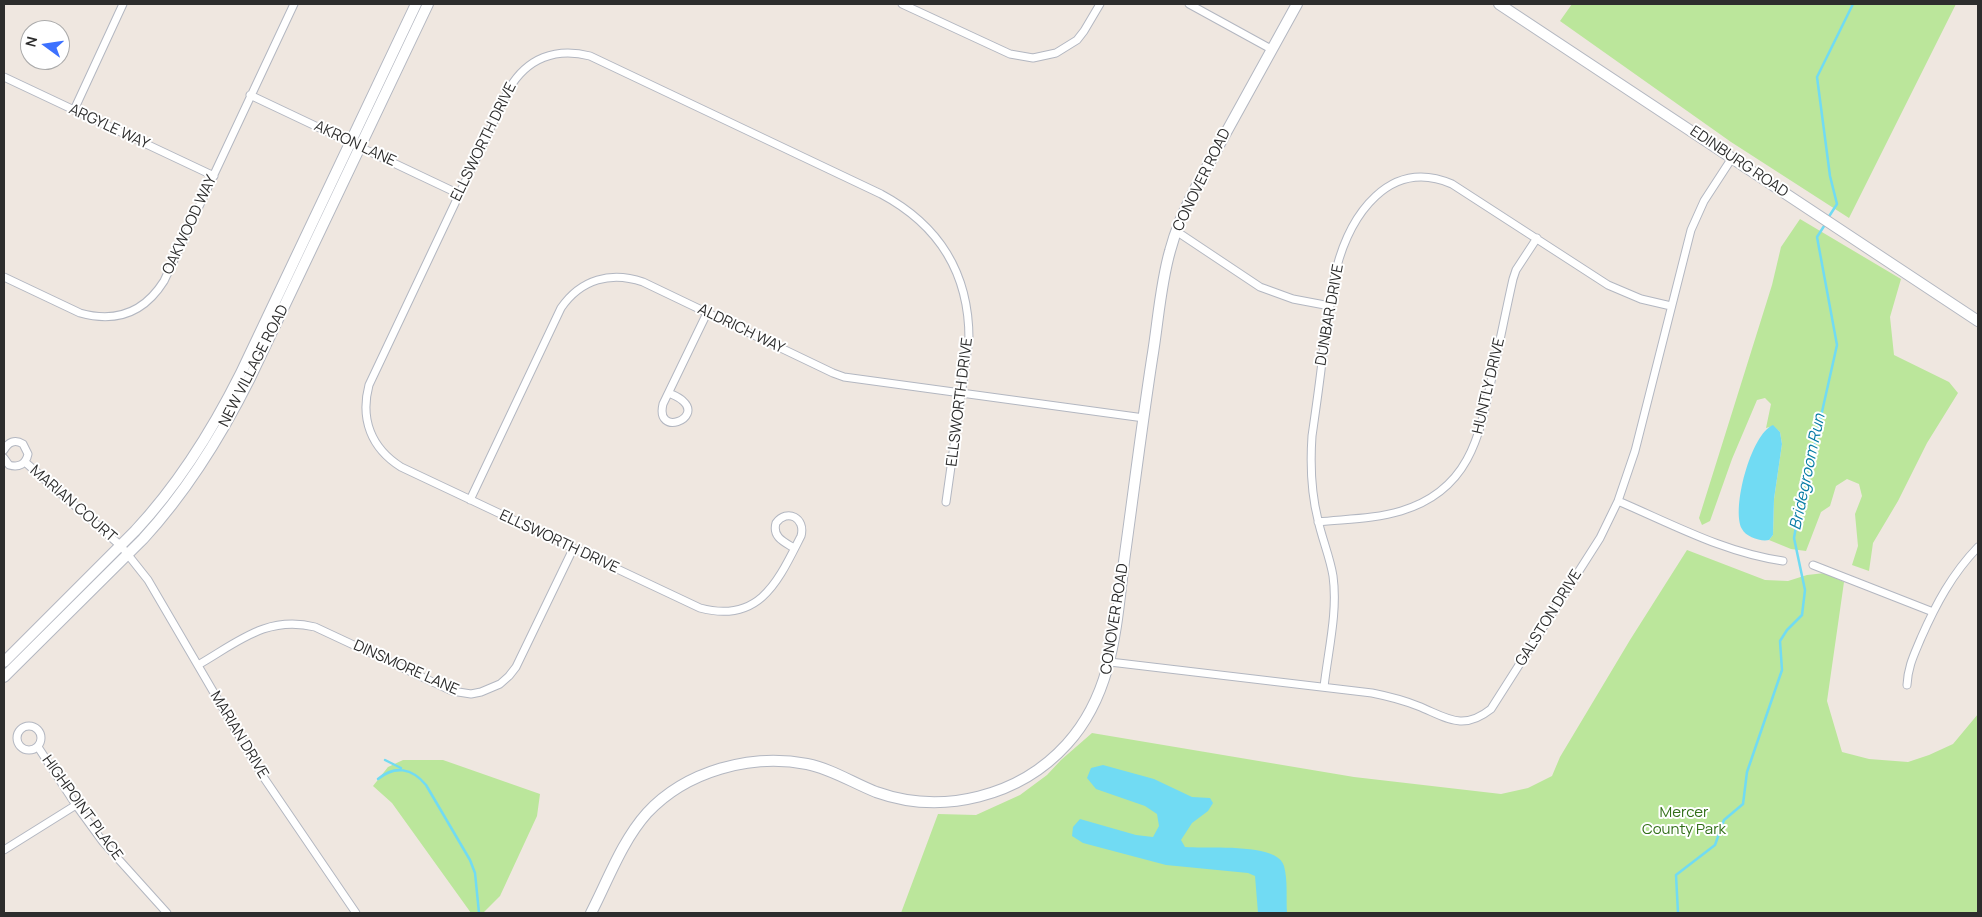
<!DOCTYPE html>
<style>
body{margin:0}
#map{position:relative;width:1982px;height:917px;overflow:hidden;background:#efe7e0;font-family:Manrope,sans-serif}
canvas{display:block}
.frame{position:absolute;inset:0;border:5px solid #2d2d2d;pointer-events:none}
.north{position:absolute;left:20px;top:20px;width:50px;height:50px;box-sizing:border-box;background:#fff;border:1px solid #ababab;border-radius:50%;rotate:284deg;font-size:14px;font-weight:700;line-height:20px;text-align:center;color:#2d2d2d}
.north::after{content:'';display:block;margin:auto;width:18px;height:22px;background:#3d71ff;clip-path:polygon(50% 0,100% 100%,50% 72%,0 100%)}
</style>
<div id="map">
<canvas width="1982" height="917"></canvas>
<div class="frame"></div>
<div class="north">N</div>
</div>
<script>
const ctx = document.querySelector('canvas').getContext('2d');
ctx.lineJoin = 'round';
function fillPath(path, color) {
  ctx.fillStyle = color;
  ctx.fill(path, 'evenodd');
}
function trace(path, color, width, dash) {
  ctx.strokeStyle = color;
  ctx.lineWidth = width;
  ctx.lineCap = dash ? 'butt' : 'round';
  ctx.setLineDash(dash || []);
  ctx.stroke(path);
}
function drawText(font, color, halo, rows, align = 'center') {
  ctx.font = font + ' Manrope,sans-serif';
  ctx.lineWidth = 4;
  ctx.setLineDash([]);
  ctx.textBaseline = 'middle';
  ctx.strokeStyle = halo;
  ctx.fillStyle = color;
  for (const [text, x, y, turn = 0] of rows) {
    ctx.save();
    ctx.translate(x, y);
    ctx.rotate((+turn || 0) * Math.PI / 180);
    ctx.textAlign = isNaN(turn) ? turn : align;
    if (halo) ctx.strokeText(text, 0, 0);
    ctx.fillText(text, 0, 0);
    ctx.restore();
  }
}
fillPath(new Path2D(`
 M1572,4H1956L1849,218L1731,142L1560,21Z
 M1800,219L1901,279L1890,317L1894,355L1949,382L1958,393L1927,443L1898,501L1873,543L1869,571L1852,565L1858,546L1855,514L1862,496L1859,484L1847,479L1836,486L1830,506L1821,512L1806,551L1791,549L1769,540L1773,535L1774,499L1782,444L1780,432L1773,426L1766,428L1771,404L1765,398L1757,400L1732,459L1710,521L1702,525L1699,518L1772,285L1781,247Z
 M1687,550L1765,580L1788,581L1807,575L1825,573L1844,582L1827,701L1842,752L1869,759L1908,762L1929,755L1953,744L1978,714V913H901L938,814L976,815L1020,795L1047,775L1061,760L1092,733L1354,777L1501,794L1528,788L1552,776L1560,757L1630,640Z
 M403,760H443L540,794L537,816L500,896L483,913H471L392,803L373,786L388,767Z`), '#bbe69b');
fillPath(new Path2D(`
 M1773,425L1780,432L1782,444L1774,499L1773,535L1769,540C1761,542 1746,537 1742,529C1731,509 1751,434 1773,425Z
 M1103,765L1154,779L1192,797L1210,798L1213,803L1208,811L1192,823L1181,840L1185,847C1206,849 1278,842 1284,866C1288,881 1286,898 1287,913H1258L1255,876L1248,873L1166,865L1083,843L1072,836L1073,827L1080,819L1136,835L1153,837L1159,826L1157,814L1145,806L1096,789L1087,778L1091,768Z`), '#71dbf3');
trace(new Path2D(`
 M1828,218L1837,204L1830,176L1817,77L1853,4
 M385,760L401,768
 M378,779C395,765 412,768 426,785L470,860L475,873L479,913
 M1678,913L1676,875L1715,845L1724,820L1743,804L1747,772L1782,670L1780,641L1787,630L1802,615L1805,590L1794,538L1805,475L1815,443L1837,345L1817,237L1826,223`), '#71dbf3', 2.5);
const street = new Path2D(`
 M902,4L1010,54L1033,58L1056,53L1077,40L1084,31L1100,4
 M1189,4L1271,49
 M4,77L214,176
 M250,95L459,194
 M74,110L123,4
 M1176,231L1260,287L1293,299L1330,306
 M4,277L80,313C116,323 144,313 164,281L294,4
 M669,393C673,395 679,397 683,401C703,419 655,437 663,404L707,313
 M4,450C8,442 15,439 23,444L28,454C26,464 19,468 9,465L4,458
 M25,462L121,546L148,580L262,775L356,913
 M470,500L561,308C581,279 611,271 643,282L833,373L844,377L1144,418
 M1618,501C1672,524 1725,553 1783,561
 M1318,522C1345,519 1375,519 1401,511C1471,490 1480,434 1493,372C1500,341 1506,310 1513,279L1516,270L1537,238
 M794,548C784,542 772,537 776,523C787,508 806,518 801,536C778,581 760,624 700,608L401,467C371,448 360,419 369,385L509,89C527,58 556,47 590,56L881,194C939,225 969,273 969,339L946,502
 M1813,565L1933,612
 M1110,662L1372,693C1387,696 1403,700 1418,706C1446,717 1462,732 1491,709L1600,538L1618,501L1635,451L1691,230L1704,201L1732,158
 M198,665C238,642 267,615 315,627L452,691L471,694L481,692L500,684L509,676L516,667L573,549
 M1907,685C1908,666 1914,655 1921,638C1936,604 1952,574 1978,547
 M1324,687C1328,651 1338,612 1333,576C1330,557 1322,539 1318,520C1311,492 1310,465 1312,436C1316,408 1320,381 1323,353C1327,325 1330,297 1336,270C1350,215 1389,157 1452,184L1608,285L1641,299L1671,306
 M17 738a12 12 0 1 1 24 0a12 12 0 1 1-24 0Z
 M38,747L76,805L103,842L167,913
 M4,850L76,805`);
const secondary = new Path2D(`
 M1499,4L1978,321
 M4,662L135,531C179,484 212,431 241,373L416,4
 M4,677L143,539C187,491 221,436 250,378L428,4
 M591,913C608,880 622,841 647,813C686,771 751,753 807,764C832,769 853,783 876,792C943,816 1020,796 1067,744C1115,691 1116,622 1125,554C1134,489 1142,424 1152,359C1158,324 1160,286 1170,251C1176,228 1185,208 1196,187L1297,4`);
trace(street, '#b3b7c1', 9);
trace(secondary, '#b3b7c1', 12);
trace(street, '#fff', 7);
trace(secondary, '#fff', 10);
drawText('15px', '#2d2d2d', '#fff', [
 ["ARGYLE WAY",109,127,25],
 ["ELLSWORTH DRIVE",484,142,-64],
 ["AKRON LANE",355,144,25],
 ["EDINBURG ROAD",1739,162,34],
 ["CONOVER ROAD",1202,180,-64],
 ["OAKWOOD WAY",190,225,-65],
 ["DUNBAR DRIVE",1330,315,-80],
 ["ALDRICH WAY",741,329,26],
 ["NEW VILLAGE ROAD",254,366,-63],
 ["HUNTLY DRIVE",1489,386,-77],
 ["ELLSWORTH DRIVE",960,402,-83],
 ["MARIAN COURT",73,504,41],
 ["ELLSWORTH DRIVE",559,542,25],
 ["GALSTON DRIVE",1549,618,-58],
 ["CONOVER ROAD",1115,619,-81],
 ["DINSMORE LANE",406,668,24],
 ["MARIAN DRIVE",239,735,59],
 ["HIGHPOINT PLACE",82,808,54]
]);
drawText('15px', '#326f19', '#fff', [
 ["Mercer",1684,813],
 ["County Park",1684,830]
]);
drawText('italic 16px', '#097da5', '#fff', [
 ["Bridegroom Run",1808,472,-78]
]);
</script>
